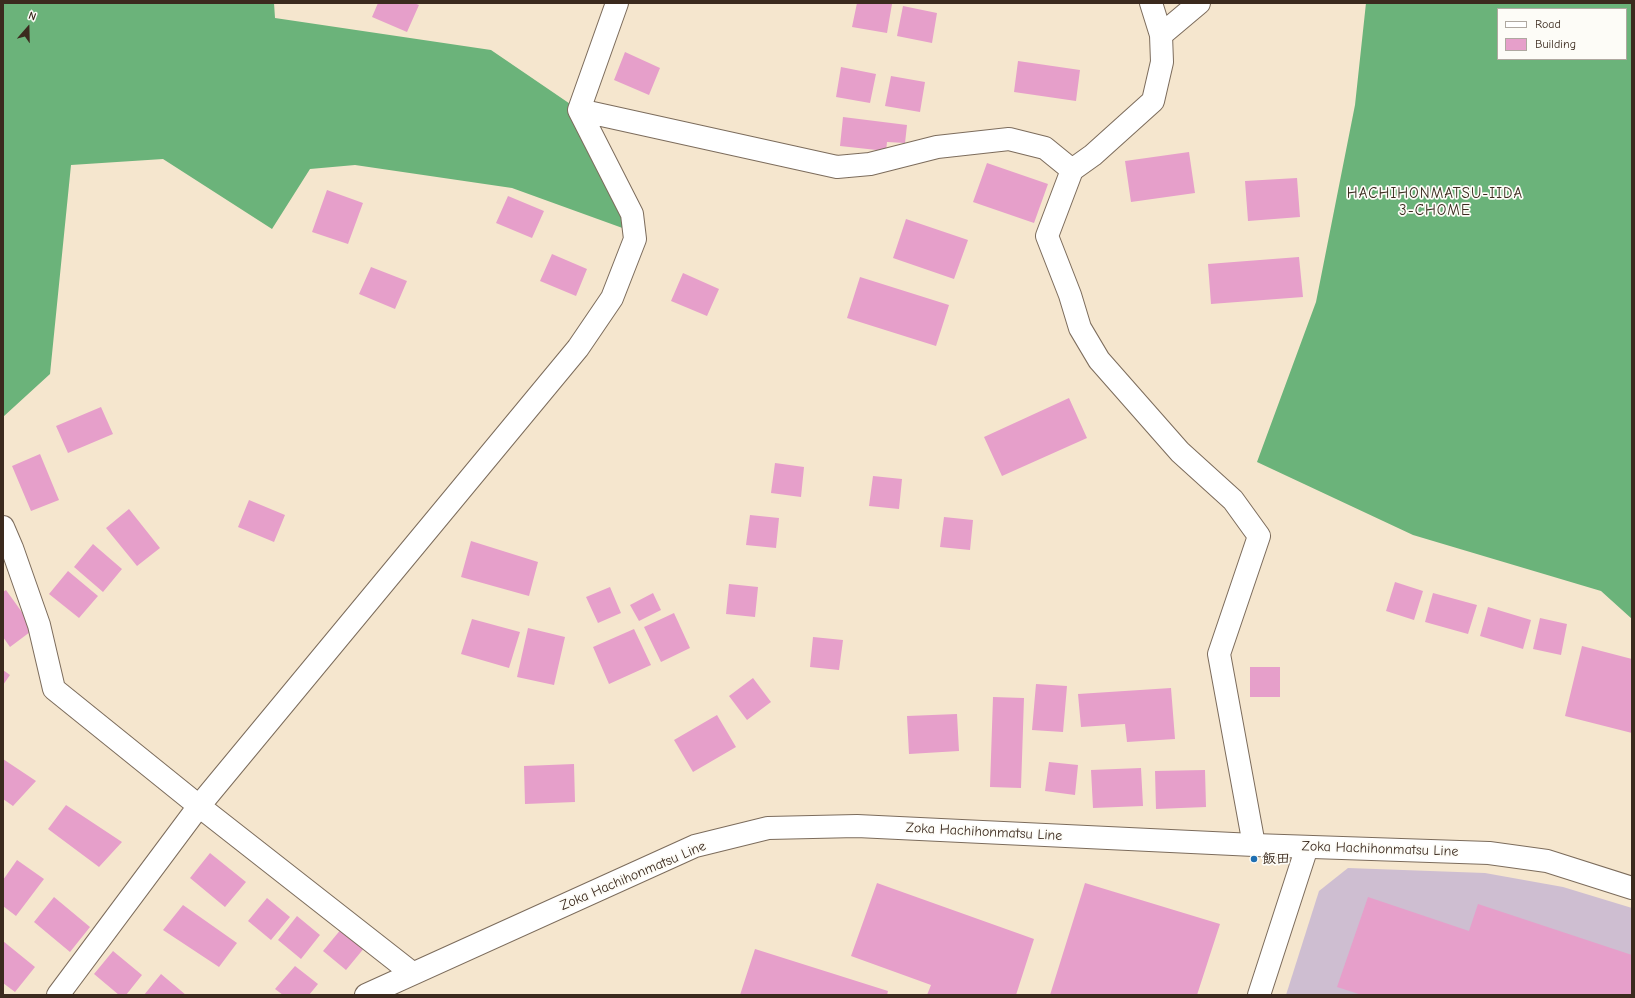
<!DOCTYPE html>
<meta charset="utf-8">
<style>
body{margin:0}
#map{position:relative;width:1635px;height:998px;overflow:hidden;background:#f5e6ce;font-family:"Comic Neue",sans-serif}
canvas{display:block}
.frame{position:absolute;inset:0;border:4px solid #3b2a1e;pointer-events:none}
.legend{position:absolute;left:1497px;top:8px;width:130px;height:52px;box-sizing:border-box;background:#fdfcf7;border:1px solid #afa8a0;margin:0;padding:5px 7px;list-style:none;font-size:12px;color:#3b2a1e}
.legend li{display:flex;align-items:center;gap:8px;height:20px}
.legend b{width:20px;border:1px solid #afa8a0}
.north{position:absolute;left:8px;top:8px;width:40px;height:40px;-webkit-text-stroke:3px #fdfcf7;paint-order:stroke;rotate:20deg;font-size:11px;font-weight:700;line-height:16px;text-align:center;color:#3b2a1e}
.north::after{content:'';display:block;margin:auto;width:14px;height:18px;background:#3b2a1e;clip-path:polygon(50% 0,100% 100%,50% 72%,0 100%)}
</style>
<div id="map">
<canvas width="1635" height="998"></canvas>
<div class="frame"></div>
<ul class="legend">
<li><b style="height:5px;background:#fff"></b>Road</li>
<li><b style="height:11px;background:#e69fca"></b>Building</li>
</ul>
<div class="north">N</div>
</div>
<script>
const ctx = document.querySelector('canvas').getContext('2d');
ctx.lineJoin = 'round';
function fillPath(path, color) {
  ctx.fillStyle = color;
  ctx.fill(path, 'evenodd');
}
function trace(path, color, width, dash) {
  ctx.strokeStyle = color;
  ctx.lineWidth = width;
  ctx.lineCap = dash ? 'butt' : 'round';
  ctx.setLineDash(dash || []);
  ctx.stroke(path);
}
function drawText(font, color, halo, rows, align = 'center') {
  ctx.font = font + ' "Comic Neue","Klee One",sans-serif';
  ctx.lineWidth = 3.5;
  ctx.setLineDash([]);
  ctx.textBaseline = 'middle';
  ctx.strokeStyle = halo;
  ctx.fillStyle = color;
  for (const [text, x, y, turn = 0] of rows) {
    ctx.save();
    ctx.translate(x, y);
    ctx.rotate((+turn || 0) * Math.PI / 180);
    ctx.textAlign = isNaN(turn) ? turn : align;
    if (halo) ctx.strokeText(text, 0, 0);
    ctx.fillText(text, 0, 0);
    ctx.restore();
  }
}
fillPath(new Path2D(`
 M1348,868L1485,873L1563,887L1632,908V995H1286L1319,891Z`), '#cebed1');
fillPath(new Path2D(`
 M3,3H274L275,18L491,50L579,110L628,230L512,188L355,165L310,169L272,229L163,159L71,165L50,374L3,417Z
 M1366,3H1632V619L1601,591L1413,535L1257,462L1316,302L1355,105ZM1498,9H1626V59H1498Z`), '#6bb37a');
fillPath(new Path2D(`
 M378,3H414L419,5L407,32L372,17Z
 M857,3L892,4L887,33L852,27Z
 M903,6L937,13L932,43L897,36Z
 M625,52L660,68L649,95L614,80Z
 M1018,61L1080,70L1076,101L1014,92Z
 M841,67L876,74L870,103L836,97Z
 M891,76L925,82L920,112L885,106Z
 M843,117L907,125L905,143L887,142L886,151L840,146Z
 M1189,152L1195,193L1131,202L1125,161Z
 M987,163L1048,184L1034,223L973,202Z
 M1297,178L1300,217L1248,221L1245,181Z
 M327,190L363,203L348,244L312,232Z
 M508,196L544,211L532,238L496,223Z
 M906,219L968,240L954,279L893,258Z
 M552,254L587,269L576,296L540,281Z
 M1299,257L1303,297L1211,304L1208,264Z
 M371,267L407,281L395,309L359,294Z
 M683,273L719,289L707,316L671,301Z
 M860,277L949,305L936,346L847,318Z
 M1069,398L1087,438L1002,476L984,437Z
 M101,407L113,434L68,453L56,426Z
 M40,454L59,500L31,511L12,466Z
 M775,463L804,467L801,497L771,493Z
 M873,476L902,479L899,509L869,506Z
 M249,500L285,515L274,542L238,527Z
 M129,509L160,548L137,566L106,528Z
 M750,515L779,518L776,548L746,545Z
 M944,517L973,520L970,550L940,547Z
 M471,541L538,562L529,596L461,577Z
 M93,544L122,569L103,592L74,567Z
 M68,571L98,596L79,618L49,594Z
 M1395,582L1423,591L1414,620L1386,611Z
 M729,584L758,587L755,617L726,614Z
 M610,587L621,613L598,623L586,597Z
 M6,590L34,629L10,647L3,637V592Z
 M653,593L661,610L639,621L630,605Z
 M1433,593L1477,605L1468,634L1425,622Z
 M1488,607L1531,620L1523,649L1480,636Z
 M674,613L690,648L661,662L644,627Z
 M1540,618L1567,624L1561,655L1533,649Z
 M472,619L520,632L509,668L461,654Z
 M528,628L565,637L554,685L517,677Z
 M634,629L651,665L609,684L593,647Z
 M813,637L843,640L839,670L810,667Z
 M1582,646L1632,659V733L1565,716Z
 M1250,667H1280V697H1250Z
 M3,670L10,675L3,685Z
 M753,678L771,702L747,720L729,696Z
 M1036,684L1067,686L1063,732L1032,730Z
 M1171,688L1175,739L1127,742L1125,724L1081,727L1078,694Z
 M993,697L1024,698L1021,788L990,787Z
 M957,714L959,751L909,754L907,716Z
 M717,715L736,747L693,772L674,740Z
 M3,759L36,781L13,806L3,799Z
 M1049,762L1078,765L1075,795L1045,791Z
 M574,764L575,802L525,804L524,766Z
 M1141,768L1143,806L1093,808L1091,770Z
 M1205,770L1206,807L1156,809L1155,771Z
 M66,805L122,842L99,867L48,829Z
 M210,853L246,882L225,907L190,878Z
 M17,860L44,879L16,916L3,906V880Z
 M877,883L1034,939L1016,995H927L931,985L851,956Z
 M1085,883L1220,924L1197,995H1050Z
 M54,897L90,927L70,952L34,922Z
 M1368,897L1469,931L1478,904L1632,955V995H1362L1337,987Z
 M267,898L290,917L271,940L248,921Z
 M183,905L237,943L219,967L163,930Z
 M297,916L320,935L301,959L278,940Z
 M342,928L365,947L346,970L323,951Z
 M3,941L35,967L15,992L3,983Z
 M755,949L888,991L887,995H740Z
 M113,951L142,975L126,995H119L94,974Z
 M295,966L318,984L309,995H283L275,989Z
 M161,974L186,995H144Z`), '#e69fca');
const minor = new Path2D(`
 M1151,3L1161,35
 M1199,3L1161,35L1162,62L1153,101L1093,155L1072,170L1047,236L1070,295L1080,328L1099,360L1180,452L1233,500L1259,536L1219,654L1254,845
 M579,110L837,167L870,164L937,147L1009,139L1045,148L1072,170
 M3,527L12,548L39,625L54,689L199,806L412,973
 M58,995L199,806L578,348L612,298L635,239L632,214L579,110L617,3
 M1259,995L1307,847`);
const major = new Path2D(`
 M366,995L695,846L768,828L857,826L1254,845L1489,853L1547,861L1632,888`);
trace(minor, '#7c6c5c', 24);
trace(major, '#7c6c5c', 24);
trace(minor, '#fff', 22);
trace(major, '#fff', 22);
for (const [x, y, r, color] of [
 [1254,859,4,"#1f6fb2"]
]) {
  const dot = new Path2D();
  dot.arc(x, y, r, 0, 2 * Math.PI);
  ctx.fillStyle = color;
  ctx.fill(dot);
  trace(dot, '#fdfcf7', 1.5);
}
drawText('14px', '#3b2a1e', '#fdfcf7', [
 ["Zoka Hachihonmatsu Line",984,832,3],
 ["Zoka Hachihonmatsu Line",1380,849,2],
 ["Zoka Hachihonmatsu Line",633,876,-23]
]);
drawText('bold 14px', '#3b2a1e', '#fdfcf7', [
 ["飯田",1262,859]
], 'left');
ctx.letterSpacing = '1px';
drawText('15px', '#3b2a1e', '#fdfcf7', [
 ["HACHIHONMATSU-IIDA",1435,194],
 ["3-CHOME",1435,211]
]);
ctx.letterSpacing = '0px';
</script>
